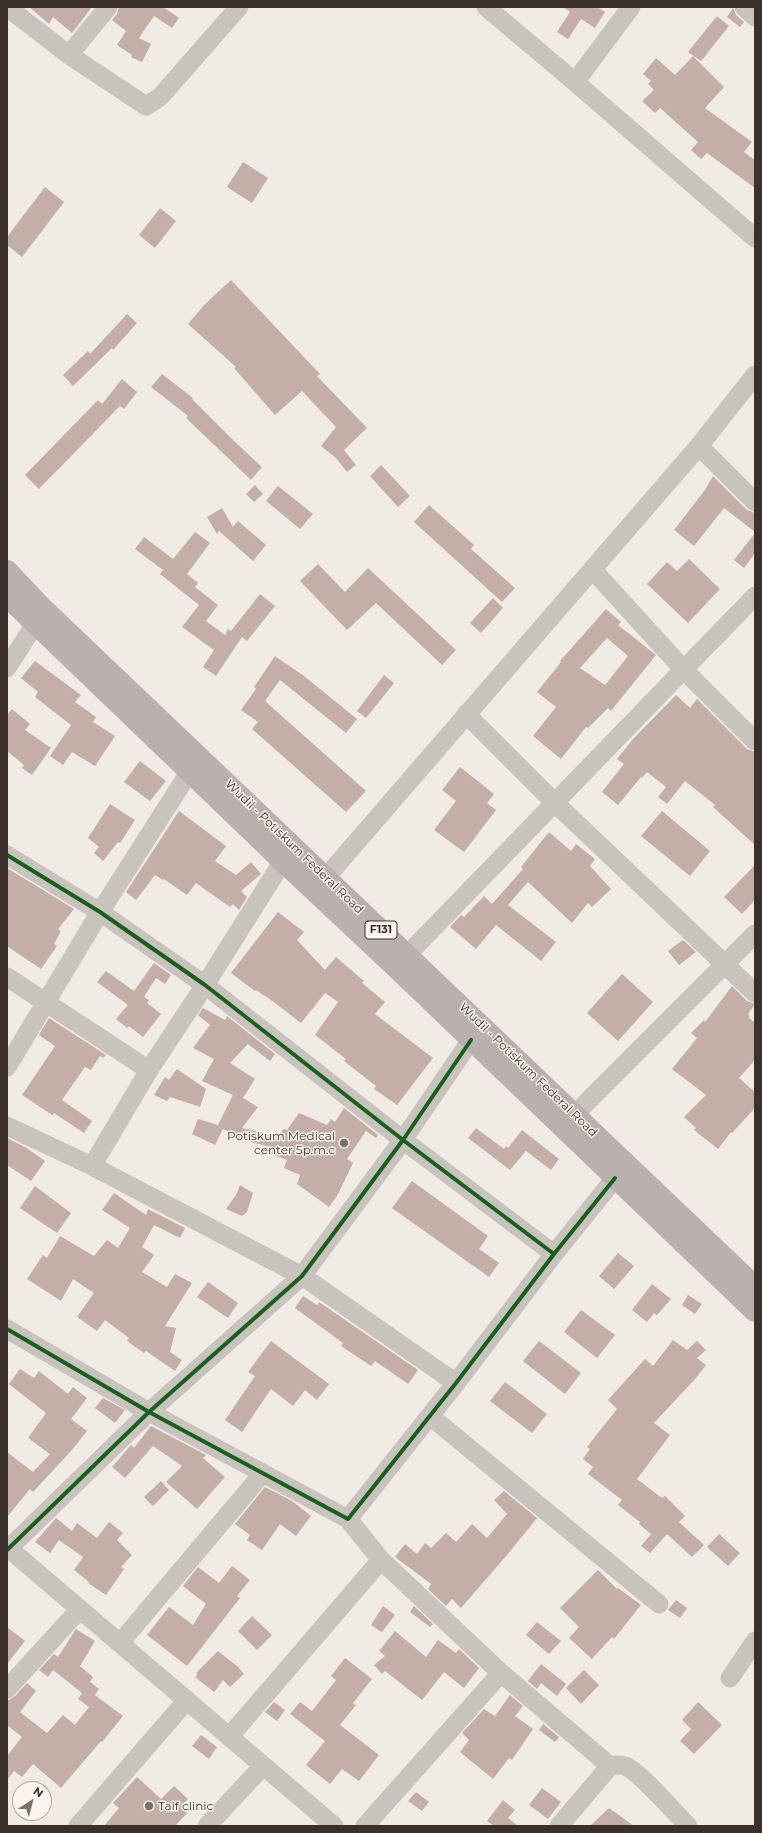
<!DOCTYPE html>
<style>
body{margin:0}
#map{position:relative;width:762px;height:1833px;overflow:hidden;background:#f0ebe5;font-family:Montserrat,sans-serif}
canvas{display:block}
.frame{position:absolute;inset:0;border:8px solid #3b302b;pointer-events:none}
.north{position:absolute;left:12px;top:1781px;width:40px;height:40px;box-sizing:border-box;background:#fbf5ee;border:1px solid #aea6a0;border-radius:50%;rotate:36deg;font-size:11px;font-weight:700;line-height:16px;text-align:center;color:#3b302b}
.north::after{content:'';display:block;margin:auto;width:14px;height:18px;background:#7a716c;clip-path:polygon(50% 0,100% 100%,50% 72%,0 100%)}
</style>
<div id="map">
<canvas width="762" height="1833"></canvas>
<div class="frame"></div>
<div class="north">N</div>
</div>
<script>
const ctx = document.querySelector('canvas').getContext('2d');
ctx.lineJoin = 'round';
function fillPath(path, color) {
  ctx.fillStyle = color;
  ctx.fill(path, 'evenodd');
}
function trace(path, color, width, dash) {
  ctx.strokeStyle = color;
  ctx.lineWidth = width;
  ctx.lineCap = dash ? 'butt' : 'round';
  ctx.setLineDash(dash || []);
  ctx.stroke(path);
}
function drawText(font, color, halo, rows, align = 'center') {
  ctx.font = font + ' Montserrat,sans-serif';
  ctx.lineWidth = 3;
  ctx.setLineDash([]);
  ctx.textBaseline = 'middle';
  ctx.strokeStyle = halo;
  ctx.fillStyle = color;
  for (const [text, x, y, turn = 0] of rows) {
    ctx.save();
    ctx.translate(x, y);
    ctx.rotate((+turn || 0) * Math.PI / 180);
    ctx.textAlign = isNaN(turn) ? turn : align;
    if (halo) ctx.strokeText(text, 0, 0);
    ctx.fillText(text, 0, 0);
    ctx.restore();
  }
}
fillPath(new Path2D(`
 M29,7H92L72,33L53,17L49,24Z
 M119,7H163L179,18L172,28L154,16L139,38L151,44L142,62L131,57L132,55L117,45L126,31L112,20L117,14Z
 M563,7H597L605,12L595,28L581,19L568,39L557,32L570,12Z
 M733,8L736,15L744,22L740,27L727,17Z
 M717,16L729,26L701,61L688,52Z
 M693,56L724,87L705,108L752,142L744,152L755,160V188L707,153L701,159L691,150L698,142L660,108L655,113L642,101L654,90L648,84L651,81L643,74L656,58L675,75Z
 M243,162L268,178L252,203L227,187Z
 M45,187L64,202L22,257L7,245V237Z
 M160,208L176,221L155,248L139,235Z
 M231,280L320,374L317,376L367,428L344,450L356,465L347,472L336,458L321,446L336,427L302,391L275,415L234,368L236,367L188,324L205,304Z
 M127,314L137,323L113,350L112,348L73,386L63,375L88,351L90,354Z
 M162,374L193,398L192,399L234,441L262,467L251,480L186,418L188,416L151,387Z
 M122,379L137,392L124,409L120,406L39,489L25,475L98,400L102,404Z
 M381,465L410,496L398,507L370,476Z
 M713,476L747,510L755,513V532L724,508L694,546L674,530L705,490Z
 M255,485L263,494L254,502L246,494Z
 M278,486L313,514L300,529L266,501Z
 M429,505L474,545L471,549L515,588L502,602L414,522Z
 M222,508L233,527L238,521L266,545L253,561L219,531L217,534L207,517Z
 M195,532L210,543L187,574L198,583L195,587L218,605L206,621L225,635L228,629L231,631L260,594L275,606L247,641L242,637L216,676L203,667L214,650L182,627L199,605L160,574L163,570L135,549L144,537L173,559Z
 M755,533V553L744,568L734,560Z
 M689,559L720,589L688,623L647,584L667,562L677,571Z
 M318,564L345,592L368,568L456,650L442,665L376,603L347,630L300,581Z
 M493,598L503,608L481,633L470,623Z
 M606,609L621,622L618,625L656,655L611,711L608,708L588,728L586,727L561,759L533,736L556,707L537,692L561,662L560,661ZM607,638L628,656L605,685L580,668Z
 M275,656L304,676L357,719L346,733L280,680L265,701L366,791L346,812L252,729L258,722L241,710L256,689L254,687Z
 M35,661L81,695L75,702L96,717L93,722L115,736L95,766L72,752L63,765L50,756L71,725L35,697L38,692L21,678Z
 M384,675L394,683L366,718L357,711Z
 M676,695L690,708L697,699L747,749L755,752V845L713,807L715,805L685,781L667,804L658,797L666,787L647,772L642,778L641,777L618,805L602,792L624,764L617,759L633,739Z
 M12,709L30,724L25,730L51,748L32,775L22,768L24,765L7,751V715Z
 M140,761L166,781L150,801L124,782Z
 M460,767L494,794L487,803L496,810L464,852L434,830L456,801L442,790Z
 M110,804L135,820L120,843L118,842L103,861L94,853L99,847L88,838Z
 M179,811L226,846L215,861L236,875L251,862L261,874L241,891L247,897L239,910L233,904L230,907L196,883L187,895L164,879L163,880L155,875L136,900L126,892Z
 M662,811L710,851L690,876L641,836Z
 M549,832L571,851L576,844L595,859L590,866L611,889L592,907L588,903L572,923L528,882L508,905L556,942L541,961L496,925L476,949L450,927L461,915L464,917L484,896L492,904L523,869L521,867Z
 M755,865V900L742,914L724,897Z
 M7,868L74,909L58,929L61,931L54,944L57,946L41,969L7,946Z
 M278,912L304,932L297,940L325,970L336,957L364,981L362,983L385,1002L375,1014L433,1058L397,1105L374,1089L376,1086L344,1061L346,1059L315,1035L338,1002L325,993L301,1023L271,1000L256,990L255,991L231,973Z
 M683,940L696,952L679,965L668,951Z
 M154,963L171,975L165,984L156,978L144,997L149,1000L147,1003L161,1014L143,1037L129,1026L127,1028L116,1019L128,1005L97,982L106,971L134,991Z
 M622,974L653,1002L618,1041L587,1013Z
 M732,986L747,1001L755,1004L748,1014L750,1016L749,1018L755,1023V1060L739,1078L755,1092V1108L732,1133L731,1132L718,1149L694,1130L696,1128L684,1117L706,1095L672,1069L697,1038L691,1033L704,1020L705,1022Z
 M203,1008L225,1020L227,1016L275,1054L270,1061L248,1044L230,1063L255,1079L243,1098L258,1107L242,1128L279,1137L283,1129L287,1130L299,1113L327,1125L331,1119L335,1122L344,1108L378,1135L376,1138L366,1131L347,1159L353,1163L337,1196L329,1207L297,1184L300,1175L284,1168L287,1160L271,1154L274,1148L228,1136L229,1132L223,1129L215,1145L192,1134L198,1119L218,1125L233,1095L202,1081L214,1059L193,1048L210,1025L198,1015Z
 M49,1018L106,1055L103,1058L100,1056L91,1070L85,1067L62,1100L92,1121L84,1133L54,1113L52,1115L22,1095L55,1046L39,1035Z
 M177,1069L206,1089L200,1107L170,1097L167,1101L154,1095L165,1077L169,1080Z
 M476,1128L504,1149L506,1146L508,1148L522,1130L559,1159L551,1170L526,1151L510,1170L468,1138Z
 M7,1138L25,1147L45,1161L31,1181L7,1165Z
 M412,1181L488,1236L479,1249L499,1263L489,1277L392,1208Z
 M240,1185L253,1193L247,1212L242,1216L226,1209L236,1195Z
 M35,1186L71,1213L57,1233L20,1208Z
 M114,1193L146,1215L148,1209L185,1228L180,1238L154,1225L142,1247L154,1255L142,1272L167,1287L175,1274L192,1283L165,1326L176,1328L170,1352L182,1360L175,1371L146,1351L144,1353L127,1341L129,1338L105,1320L97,1331L77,1317L94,1293L73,1279L61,1301L27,1279L43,1255L47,1258L60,1236L94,1256L107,1240L118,1248L130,1228L102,1210Z
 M618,1253L634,1266L614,1289L599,1276Z
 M208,1282L238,1303L228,1318L197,1297Z
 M652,1284L671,1299L657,1315L654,1313L647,1322L632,1310Z
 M688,1295L702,1304L695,1314L682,1305Z
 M303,1296L317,1305L319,1302L418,1370L408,1384L375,1361L371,1366L341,1346L343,1343L295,1308Z
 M581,1310L615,1335L597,1358L564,1332Z
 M673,1340L687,1350L697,1341L706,1350L697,1358L706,1365L695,1379L654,1423L670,1435L637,1479L662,1498L665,1496L685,1516L679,1522L704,1545L692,1557L667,1534L650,1553L641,1546L651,1534L639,1524L640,1522L618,1505L622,1500L588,1474L593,1467L583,1459L590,1449L587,1447L617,1409L608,1400L645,1359L653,1366Z
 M271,1341L329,1384L317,1400L305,1390L293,1406L271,1389L242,1432L225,1420L255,1376L248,1372Z
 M539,1341L581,1373L565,1394L523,1361Z
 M20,1369L34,1378L39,1371L68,1394L73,1387L87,1398L71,1419L87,1431L71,1451L33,1492L30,1489L7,1517V1452L33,1472L50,1454L28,1438L46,1413L9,1384Z
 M505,1382L547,1414L532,1433L490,1401Z
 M103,1398L125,1410L115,1423L95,1408Z
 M151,1426L206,1455L203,1458L225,1477L197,1509L166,1482L182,1466L153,1446L125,1478L112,1467L131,1445L134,1448Z
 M161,1481L169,1490L153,1506L144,1497Z
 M265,1487L292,1501L311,1516L296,1536L280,1524L262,1550L247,1540L250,1535L235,1524Z
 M504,1491L537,1518L507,1555L461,1608L452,1599L446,1606L428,1589L431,1584L395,1557L405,1544L417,1554L425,1543L431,1548L446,1533L456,1542L472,1524L487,1538L507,1514L494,1500Z
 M56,1518L72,1531L77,1523L97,1538L109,1522L123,1533L117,1540L132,1555L121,1567L124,1569L106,1595L88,1583L89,1582L74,1570L83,1557L59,1540L50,1553L35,1542Z
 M719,1534L740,1553L728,1566L707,1547Z
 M232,1566L250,1580L237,1596L240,1598L187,1666L147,1635L169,1607L193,1625L206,1604L183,1586L198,1567L219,1583Z
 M598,1570L617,1589L618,1588L641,1605L614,1639L612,1637L592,1659L569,1638L579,1627L560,1608Z
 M676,1600L687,1608L680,1618L668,1610Z
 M383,1606L395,1615L382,1632L371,1625Z
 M414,1606L433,1624L430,1627L410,1612Z
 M252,1616L272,1635L257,1650L238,1631Z
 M537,1622L561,1641L549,1654L526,1635Z
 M7,1627L25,1641L7,1664Z
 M76,1629L95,1641L80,1666L93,1677L90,1682L99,1689L95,1695L123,1716L102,1742L101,1741L61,1788L33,1764L22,1777L14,1771L7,1780V1756L22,1737L8,1726L7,1728V1702L9,1700L15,1696L27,1683L36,1691L20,1712L47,1733L63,1715L75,1725L89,1707L78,1699L82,1693L53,1670L48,1677L39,1670L54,1654L58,1657Z
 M395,1631L426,1657L438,1640L456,1653L459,1649L479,1668L464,1688L444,1672L422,1700L385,1671L382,1674L374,1665L385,1656L379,1651Z
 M218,1651L238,1667L244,1674L230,1687L223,1680L214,1692L195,1677L198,1674L196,1673Z
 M345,1658L372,1679L353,1703L356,1705L340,1725L379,1755L359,1781L342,1769L330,1784L306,1765L325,1741L290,1714L300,1702L312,1711L336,1680L331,1676Z
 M541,1664L566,1684L557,1696L541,1683L537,1689L528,1681Z
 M584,1670L599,1685L581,1704L566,1688Z
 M510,1695L523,1706L515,1716L533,1729L512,1760L509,1758L493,1779L460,1752L469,1740L462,1733L484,1709L495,1716Z
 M274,1702L285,1710L277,1721L265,1712Z
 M698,1702L722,1725L694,1754L680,1741L691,1729L682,1720Z
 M543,1724L559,1737L555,1742L539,1730Z
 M201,1735L217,1747L209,1759L192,1746Z
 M137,1777L161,1799L174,1786L188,1799L181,1806L187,1813L175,1826H104L119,1808L113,1803Z
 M542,1788L561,1802L548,1819L529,1805Z
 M416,1792L429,1802L422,1811L408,1801Z
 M503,1800L515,1810L508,1818L518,1826H494L487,1821Z
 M609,1808L634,1826H590Z`), '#c3afa7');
trace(new Path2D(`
 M7,7L69,55L146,106L160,97L239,7
 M486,7L575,82L755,238
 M744,7L755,17
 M69,55L108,7
 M575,82L631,7
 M699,446L755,502
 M592,569L683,669L755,741
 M7,668L35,624
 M466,714L554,802L755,993
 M7,855L100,912L205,985L403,1140L554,1254
 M315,890L699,446L755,375
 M407,955L755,596
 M7,977L149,1070
 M7,1067L100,912L190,771
 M575,1114L755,934
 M7,1126L92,1166L302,1276L456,1383
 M92,1166L149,1070L205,985L283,861
 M7,1329L149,1412L348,1519L456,1383L554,1254L615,1178
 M430,1416L659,1604
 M348,1519L381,1560L501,1673L610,1766
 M7,1547L334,1826
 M7,1550L149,1412L302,1276L403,1140L471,1040
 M120,1643L263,1473
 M730,1678L755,1641
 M7,1689L80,1609
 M229,1737L381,1560
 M78,1826L187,1700
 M207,1826L263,1766
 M365,1826L501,1673
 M559,1826L610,1766C615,1765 620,1764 625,1766C639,1771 676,1814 688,1826`), '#c9c3be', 19);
trace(new Path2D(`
 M7,571L42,608L755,1287
 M7,596L283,861L398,969L755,1311`), '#b8b1ad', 22);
trace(new Path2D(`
 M7,855L100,912L205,985L403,1140L554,1254
 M7,1329L149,1412L348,1519L456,1383L554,1254L615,1178
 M7,1550L149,1412L302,1276L403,1140L471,1040`), '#1b5e20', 4);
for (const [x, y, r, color] of [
 [344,1143,5,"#7a716c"],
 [149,1806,5,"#7a716c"]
]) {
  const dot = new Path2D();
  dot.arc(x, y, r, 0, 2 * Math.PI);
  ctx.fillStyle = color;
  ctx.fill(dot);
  trace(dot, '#fbf5ee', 1.5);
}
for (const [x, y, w] of [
 [381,930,32]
]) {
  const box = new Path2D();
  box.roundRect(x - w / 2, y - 9, w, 18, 3);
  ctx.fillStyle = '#fbf5ee';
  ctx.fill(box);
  trace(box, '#3b302b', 1);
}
drawText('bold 11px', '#3b302b', null, [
 ["F131",381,930]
]);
drawText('12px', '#3b302b', '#fbf5ee', [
 ["Wudil - Potiskum Federal Road",294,847,44],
 ["Wudil - Potiskum Federal Road",528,1070,44]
]);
drawText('12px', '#3b302b', '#fbf5ee', [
 ["Potiskum Medical",335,1136],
 ["center 5p.m.c",335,1150],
 ["Taif clinic",158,1806,"left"]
], 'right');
</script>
